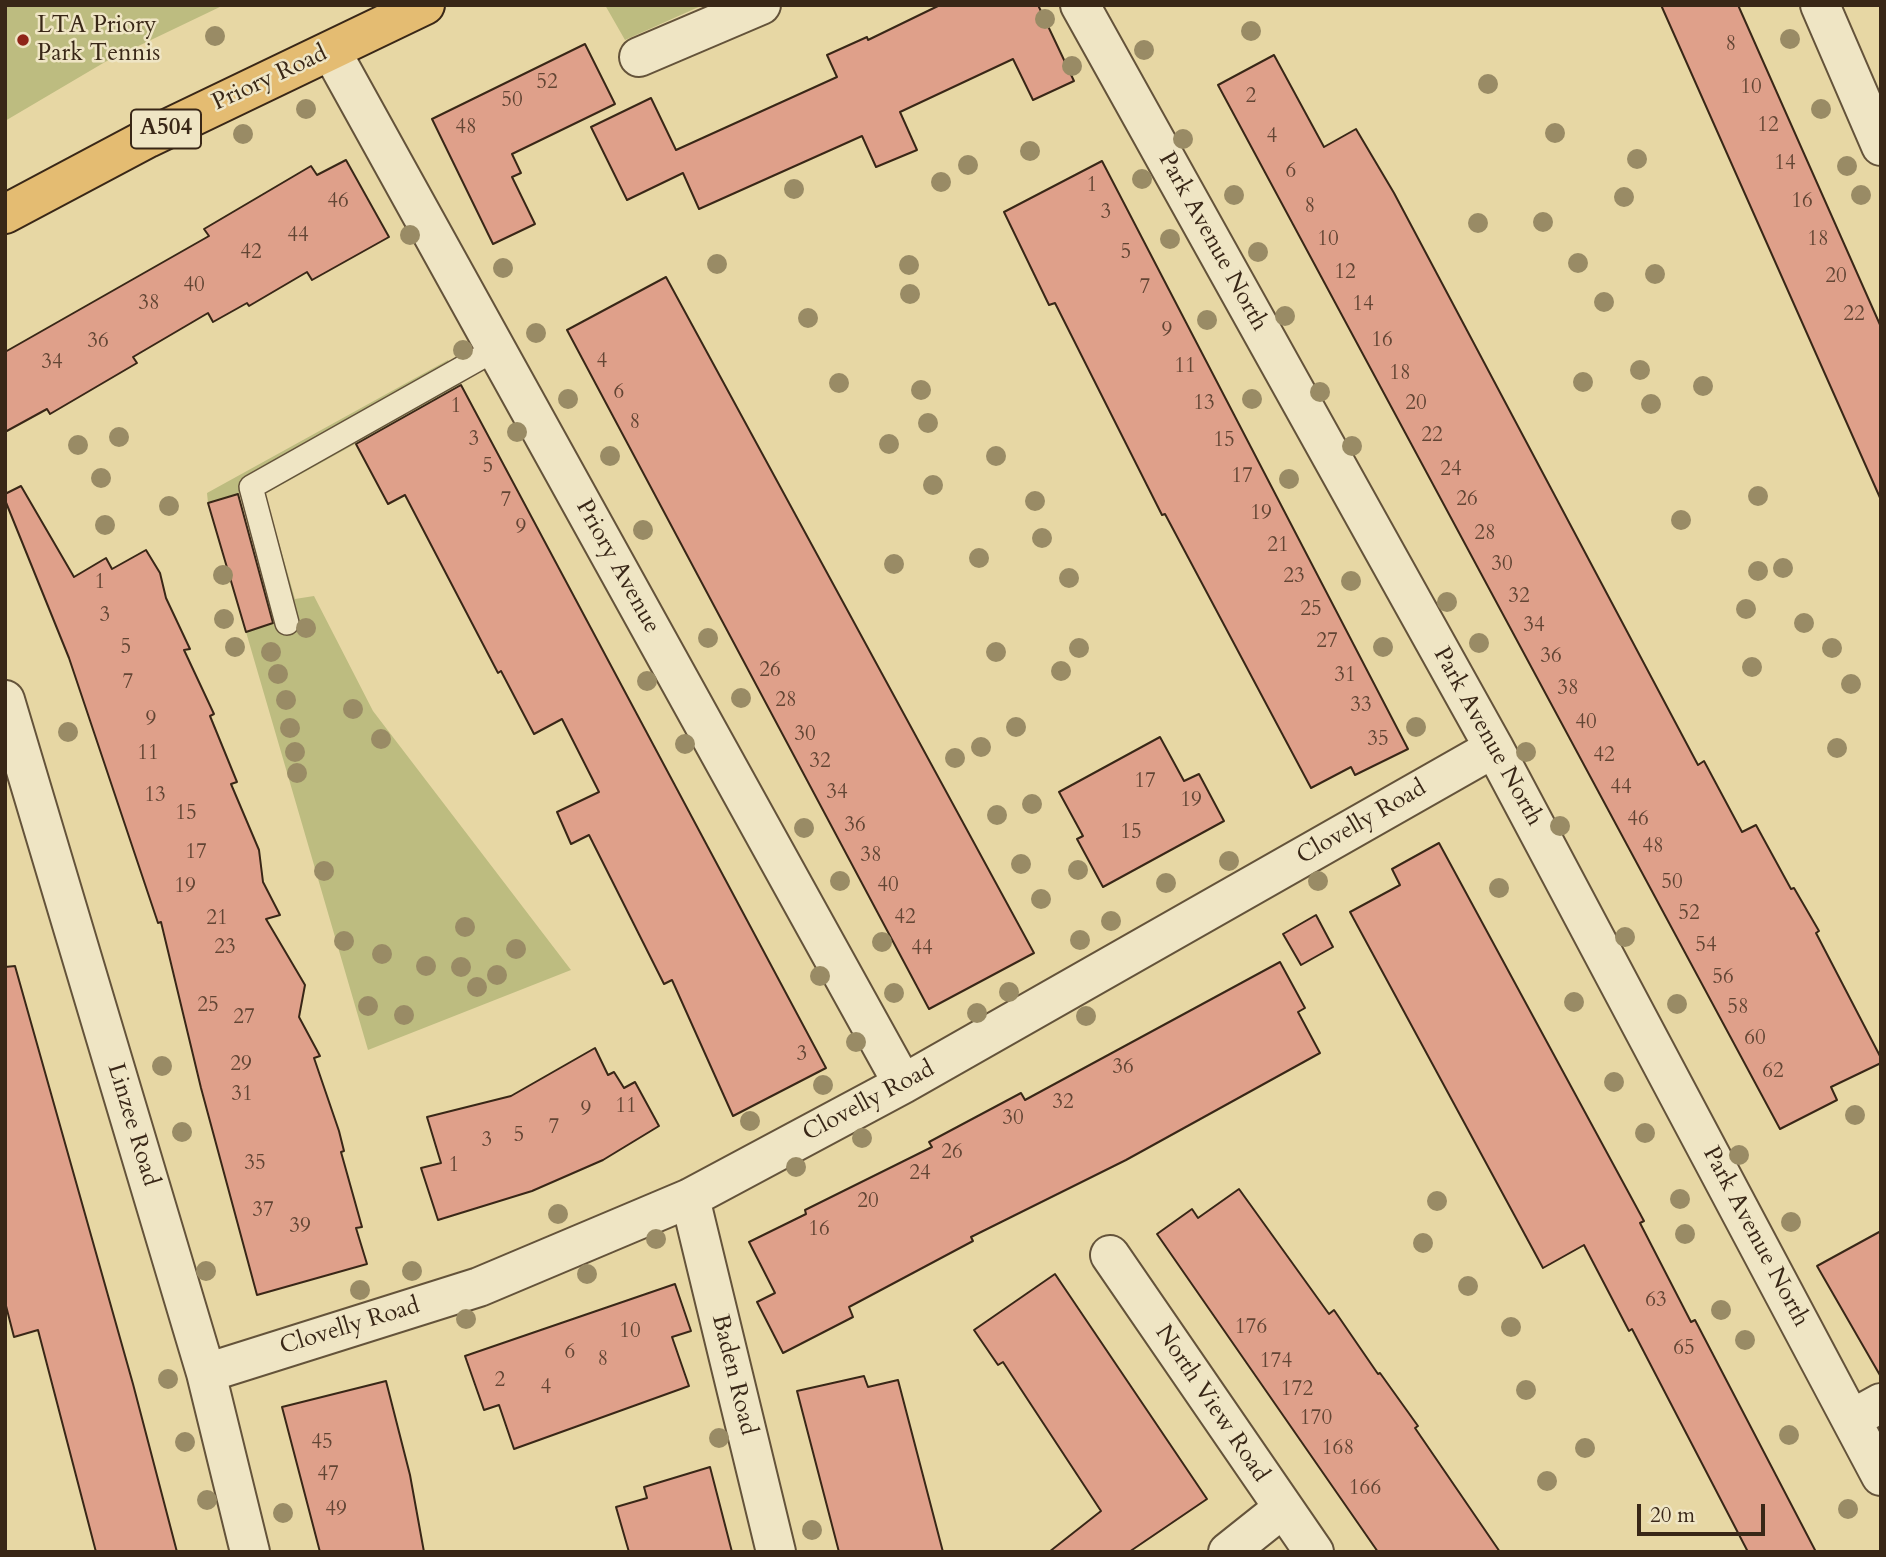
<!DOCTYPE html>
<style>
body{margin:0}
#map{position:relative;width:1886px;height:1557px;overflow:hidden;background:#e7d7a4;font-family:Cardo,serif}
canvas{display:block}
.frame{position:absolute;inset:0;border:7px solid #392717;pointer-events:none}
.scale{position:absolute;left:1637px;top:1504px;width:128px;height:32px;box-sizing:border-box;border:4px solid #392717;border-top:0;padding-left:9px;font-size:21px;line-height:24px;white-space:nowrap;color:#392717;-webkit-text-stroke:5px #efe5c4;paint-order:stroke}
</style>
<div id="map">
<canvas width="1886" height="1557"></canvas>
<div class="frame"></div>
<div class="scale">20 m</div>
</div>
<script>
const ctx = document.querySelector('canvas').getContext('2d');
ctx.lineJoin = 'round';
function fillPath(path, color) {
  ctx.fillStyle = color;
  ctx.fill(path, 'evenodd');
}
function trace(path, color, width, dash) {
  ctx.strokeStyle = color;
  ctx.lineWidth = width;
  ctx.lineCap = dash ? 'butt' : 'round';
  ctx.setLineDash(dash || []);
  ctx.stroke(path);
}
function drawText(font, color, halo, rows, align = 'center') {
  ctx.font = font + ' Cardo,serif';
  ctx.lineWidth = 5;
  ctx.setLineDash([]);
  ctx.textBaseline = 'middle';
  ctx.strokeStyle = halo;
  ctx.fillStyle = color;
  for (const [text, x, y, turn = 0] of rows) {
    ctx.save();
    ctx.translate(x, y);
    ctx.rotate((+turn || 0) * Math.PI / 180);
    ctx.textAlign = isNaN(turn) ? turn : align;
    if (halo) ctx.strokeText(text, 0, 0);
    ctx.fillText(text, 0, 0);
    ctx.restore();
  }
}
fillPath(new Path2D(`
 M5,5H224L105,62L5,121Z
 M605,5H703L625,40Z
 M448,360L461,385L265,494L295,599L314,596L373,711L571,970L368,1050L246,632L280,621L241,493L208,503L207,493Z`), '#bdbc80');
const building = new Path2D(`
 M940,5H1038L1074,81L1033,100L1013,59L900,112L917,150L876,167L862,136L699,209L683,173L627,200L591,127L651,98L676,150L837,77L827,55L867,37L868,40Z
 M1661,5H1738L1881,327V500Z
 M585,44L615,104L512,154L521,173L512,177L535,224L493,244L432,119Z
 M1274,55L1324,147L1356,129L1394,193L1698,765L1704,761L1742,832L1756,825L1791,889L1794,888L1819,931L1816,933L1881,1058V1063L1831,1087L1837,1100L1780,1129L1218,85Z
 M346,160L389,237L312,280L307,272L249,306L247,303L213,322L208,313L133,357L137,363L50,414L47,409L5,432V352L209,236L204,229L311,166L317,175Z
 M1102,161L1408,749L1355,775L1351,767L1311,788L1165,514L1162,515L1055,303L1049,305L1004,212Z
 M666,277L1034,953L929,1009L567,330Z
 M461,385L826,1068L733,1116L672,980L664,984L589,835L571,844L557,812L599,792L562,719L534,734L501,671L498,673L405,495L388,504L356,444Z
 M21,486L74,577L106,558L112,569L146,550L160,573L166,598L190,649L184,650L214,714L210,716L237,782L231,784L259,850L263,882L280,915L266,919L305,985L299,1017L320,1056L314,1058L339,1131L344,1151L341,1152L362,1227L356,1228L367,1264L257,1295L201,1088L161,922L158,923L69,658L5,500V494Z
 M238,494L273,623L246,632L208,503Z
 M1160,737L1184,781L1199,774L1224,821L1103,887L1077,839L1083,836L1059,792Z
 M1439,843L1644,1221L1640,1223L1691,1322L1695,1320L1816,1552H1748L1632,1329L1629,1331L1584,1245L1543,1268L1350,912L1400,885L1392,869Z
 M1316,915L1333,947L1301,965L1283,934Z
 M1280,962L1305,1008L1298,1012L1320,1053L1126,1160L971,1237L973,1241L849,1307L853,1317L783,1353L757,1302L775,1293L749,1242L806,1214L805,1210L932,1147L929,1142L1021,1093L1025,1100Z
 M15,966L133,1384L177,1552H96L38,1330L14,1337L5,1302V967Z
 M595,1048L608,1075L614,1072L624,1088L635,1082L659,1126L603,1160L532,1191L438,1220L421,1168L441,1163L427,1117L511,1096Z
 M1239,1189L1329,1314L1334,1310L1378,1374L1380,1373L1418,1426L1415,1428L1500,1552H1378L1157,1234L1192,1209L1198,1218Z
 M1881,1231V1377L1817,1266Z
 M1055,1274L1207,1499L1129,1552H1049L1101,1511L1003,1362L998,1365L974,1330Z
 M675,1284L691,1331L672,1337L689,1386L514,1449L499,1405L484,1410L465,1356Z
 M864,1376L868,1387L898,1380L943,1552H839L797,1391Z
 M386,1381L410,1475L424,1552H320L282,1407Z
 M710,1467L732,1552H629L616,1507L647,1498L644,1487Z`);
fillPath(building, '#dfa08a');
trace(building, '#392717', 2);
const lane = new Path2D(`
 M287,623L251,487L496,349`);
const street = new Path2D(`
 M1080,5L1494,748L1881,1476
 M1820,5L1881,146
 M331,51L903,1084
 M639,57L761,5
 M5,700L206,1373L250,1552
 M690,1198L776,1552
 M1110,1255L1314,1552
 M206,1373L479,1287L690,1198L903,1084L1494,748
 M1852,1419L1881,1403
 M1228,1552L1282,1509`);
const primary = new Path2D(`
 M5,214L148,138L425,5`);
trace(lane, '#64533a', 26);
trace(street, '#64533a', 42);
trace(primary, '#392717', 42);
trace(lane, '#efe5c4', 23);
trace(street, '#efe5c4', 38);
trace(primary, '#e4bc72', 38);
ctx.fillStyle = '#998b65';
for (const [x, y] of [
 [1045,19],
 [1251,31],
 [215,36],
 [1790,39],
 [1144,50],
 [1072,66],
 [1488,84],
 [306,109],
 [1821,109],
 [1555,133],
 [243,134],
 [1183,139],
 [1030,151],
 [1637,159],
 [968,165],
 [1847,166],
 [1142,179],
 [941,182],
 [794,189],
 [1234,195],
 [1861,195],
 [1624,197],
 [1543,222],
 [1478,223],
 [410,235],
 [1170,239],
 [1258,252],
 [1578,263],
 [717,264],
 [909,265],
 [503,268],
 [1655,274],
 [910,294],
 [1604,302],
 [1285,316],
 [808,318],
 [1207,320],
 [536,333],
 [463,350],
 [1640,370],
 [1583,382],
 [839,383],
 [1703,386],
 [921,390],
 [1320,392],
 [568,399],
 [1252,399],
 [1651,404],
 [928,423],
 [517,432],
 [119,437],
 [889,444],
 [78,445],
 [1352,446],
 [610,456],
 [996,456],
 [101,478],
 [1289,479],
 [933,485],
 [1758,496],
 [1035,501],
 [169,506],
 [1681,520],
 [105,525],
 [643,530],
 [1042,538],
 [979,558],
 [894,564],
 [1783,568],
 [1758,571],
 [223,575],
 [1069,578],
 [1351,581],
 [1447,602],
 [1746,609],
 [224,619],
 [1804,623],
 [306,628],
 [708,638],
 [1479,643],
 [235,647],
 [1383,647],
 [1079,648],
 [1832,648],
 [271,652],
 [996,652],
 [1752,667],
 [1061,671],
 [278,674],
 [647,681],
 [1851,684],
 [741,698],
 [286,700],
 [353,709],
 [1016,727],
 [1416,727],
 [290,728],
 [68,732],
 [381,739],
 [685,744],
 [981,747],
 [1837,748],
 [295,752],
 [1526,752],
 [955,758],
 [297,773],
 [1032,804],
 [997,815],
 [1560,826],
 [804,828],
 [1229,861],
 [1021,864],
 [1078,870],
 [324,871],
 [840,881],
 [1318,881],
 [1166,883],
 [1499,888],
 [1041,899],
 [1111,921],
 [465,927],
 [1625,937],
 [1080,940],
 [344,941],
 [882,942],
 [516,949],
 [382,954],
 [426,966],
 [461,967],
 [497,975],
 [820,976],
 [477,987],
 [1009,992],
 [894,993],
 [1574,1002],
 [1677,1004],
 [368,1006],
 [977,1013],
 [404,1015],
 [1086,1016],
 [856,1042],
 [162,1066],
 [1614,1082],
 [823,1085],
 [1855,1115],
 [750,1121],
 [182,1132],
 [1645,1133],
 [862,1138],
 [1739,1155],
 [796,1167],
 [1680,1199],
 [1437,1201],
 [558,1214],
 [1791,1222],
 [1685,1234],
 [656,1239],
 [1423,1243],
 [206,1271],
 [412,1271],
 [587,1274],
 [1468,1286],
 [360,1290],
 [1721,1310],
 [466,1319],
 [1511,1327],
 [1745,1340],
 [168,1379],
 [1526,1390],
 [1789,1435],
 [719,1438],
 [185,1442],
 [1585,1448],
 [1547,1481],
 [207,1500],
 [1848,1509],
 [283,1513],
 [812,1530]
]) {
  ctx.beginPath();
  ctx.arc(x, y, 10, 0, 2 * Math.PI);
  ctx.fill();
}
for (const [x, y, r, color] of [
 [23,40,7,"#8f2418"]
]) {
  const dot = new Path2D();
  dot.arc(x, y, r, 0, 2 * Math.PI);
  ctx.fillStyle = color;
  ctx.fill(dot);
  trace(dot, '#efe5c4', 2.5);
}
drawText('21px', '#624534', null, [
 ["8",1731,45],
 ["52",547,83],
 ["10",1751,88],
 ["2",1251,97],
 ["50",512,101],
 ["12",1768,126],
 ["48",466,128],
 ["4",1272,137],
 ["14",1785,164],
 ["6",1291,172],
 ["1",1092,186],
 ["46",338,202],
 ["16",1802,202],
 ["8",1310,207],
 ["3",1106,213],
 ["44",298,236],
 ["10",1328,240],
 ["18",1818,240],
 ["42",251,253],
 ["5",1126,253],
 ["12",1345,273],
 ["20",1836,277],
 ["40",194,286],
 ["7",1145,288],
 ["38",149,304],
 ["14",1363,305],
 ["22",1854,315],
 ["9",1167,331],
 ["16",1382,341],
 ["36",98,342],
 ["4",602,362],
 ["34",52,363],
 ["11",1185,367],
 ["18",1400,374],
 ["6",619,393],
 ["13",1204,404],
 ["20",1416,404],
 ["1",456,407],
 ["8",635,423],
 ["22",1432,436],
 ["3",474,440],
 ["15",1224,441],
 ["5",488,467],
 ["24",1451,470],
 ["17",1242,477],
 ["26",1467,500],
 ["7",506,501],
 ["19",1261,514],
 ["9",521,528],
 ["28",1485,534],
 ["21",1278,546],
 ["30",1502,565],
 ["23",1294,577],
 ["1",100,583],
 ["32",1519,597],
 ["25",1311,610],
 ["3",105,616],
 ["34",1534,626],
 ["27",1327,642],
 ["5",126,648],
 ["36",1551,657],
 ["26",770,671],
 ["31",1345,676],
 ["7",128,683],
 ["38",1568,689],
 ["28",786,701],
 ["33",1361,706],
 ["9",151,720],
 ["40",1586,723],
 ["30",805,735],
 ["35",1378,740],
 ["11",148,754],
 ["42",1604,756],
 ["32",820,762],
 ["17",1145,782],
 ["44",1621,788],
 ["34",837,793],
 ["13",155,796],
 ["19",1191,801],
 ["15",186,814],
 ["46",1638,820],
 ["36",855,826],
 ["15",1131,833],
 ["48",1653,847],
 ["17",196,853],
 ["38",871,856],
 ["50",1672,883],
 ["40",888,886],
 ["19",185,887],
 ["52",1689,914],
 ["42",905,918],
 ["21",217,919],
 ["54",1706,946],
 ["23",225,948],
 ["44",922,949],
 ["56",1723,978],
 ["25",208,1006],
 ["58",1738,1008],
 ["27",244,1018],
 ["60",1755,1039],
 ["3",802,1055],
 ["29",241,1065],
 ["36",1123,1068],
 ["62",1773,1072],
 ["31",242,1095],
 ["32",1063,1103],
 ["11",626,1107],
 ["9",586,1110],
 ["30",1013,1119],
 ["7",554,1128],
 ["5",519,1136],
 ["3",487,1141],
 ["26",952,1153],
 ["35",255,1164],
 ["1",454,1166],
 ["24",920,1174],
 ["20",868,1202],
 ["37",263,1211],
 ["39",300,1227],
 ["16",819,1230],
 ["63",1656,1301],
 ["176",1251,1328],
 ["10",630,1332],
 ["65",1684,1349],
 ["6",570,1353],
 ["8",603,1360],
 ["174",1276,1362],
 ["2",500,1381],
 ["4",546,1388],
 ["172",1297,1390],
 ["170",1316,1419],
 ["45",322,1443],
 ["168",1338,1449],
 ["47",328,1475],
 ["166",1365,1489],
 ["49",336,1510]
]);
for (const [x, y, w] of [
 [166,129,70]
]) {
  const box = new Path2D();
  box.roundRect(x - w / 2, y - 19.5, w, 39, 5);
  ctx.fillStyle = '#efe5c4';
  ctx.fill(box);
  trace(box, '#392717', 2);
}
drawText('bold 23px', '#392717', null, [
 ["A504",166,129]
]);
drawText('24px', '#392717', '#efe5c4', [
 ["LTA Priory",37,26],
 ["Park Tennis",37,54]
], 'left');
drawText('24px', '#392717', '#efe5c4', [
 ["Priory Road",270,79,-25],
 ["Park Avenue North",1212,242,61],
 ["Priory Avenue",617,567,61],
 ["Park Avenue North",1487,737,61],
 ["Clovelly Road",1362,823,-30],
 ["Clovelly Road",869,1102,-28],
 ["Linzee Road",132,1125,73],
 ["Park Avenue North",1755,1237,62],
 ["Clovelly Road",350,1327,-17],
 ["Baden Road",733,1375,76],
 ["North View Road",1211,1404,56]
]);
</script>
